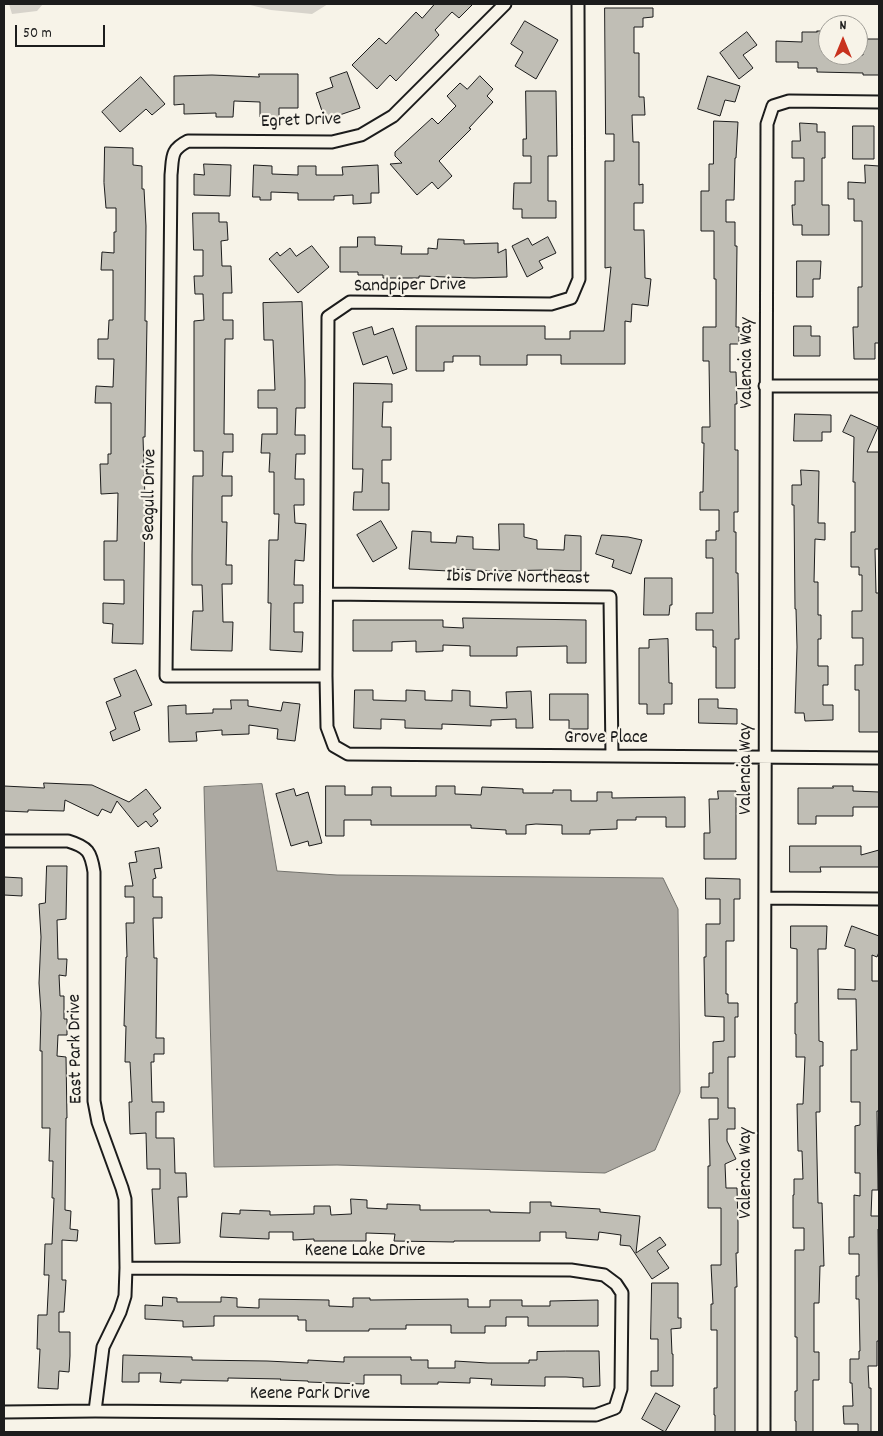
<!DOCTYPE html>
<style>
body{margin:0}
#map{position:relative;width:883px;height:1436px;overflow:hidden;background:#f7f3e8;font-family:Dekko,sans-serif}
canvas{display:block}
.frame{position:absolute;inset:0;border:5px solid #1c1c1c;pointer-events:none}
.north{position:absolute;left:818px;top:15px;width:50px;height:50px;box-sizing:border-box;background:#f7f3e8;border:1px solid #9f9d96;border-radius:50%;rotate:0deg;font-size:14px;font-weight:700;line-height:20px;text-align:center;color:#1c1c1c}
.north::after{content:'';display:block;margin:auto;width:18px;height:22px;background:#c8321e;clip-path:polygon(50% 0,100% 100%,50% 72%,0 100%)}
.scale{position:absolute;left:15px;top:25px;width:90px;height:22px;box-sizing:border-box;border:2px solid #1c1c1c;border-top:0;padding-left:6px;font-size:15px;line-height:18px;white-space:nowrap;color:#1c1c1c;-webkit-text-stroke:4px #f7f3e8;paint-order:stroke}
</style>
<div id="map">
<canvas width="883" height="1436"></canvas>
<div class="frame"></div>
<div class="north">N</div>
<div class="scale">50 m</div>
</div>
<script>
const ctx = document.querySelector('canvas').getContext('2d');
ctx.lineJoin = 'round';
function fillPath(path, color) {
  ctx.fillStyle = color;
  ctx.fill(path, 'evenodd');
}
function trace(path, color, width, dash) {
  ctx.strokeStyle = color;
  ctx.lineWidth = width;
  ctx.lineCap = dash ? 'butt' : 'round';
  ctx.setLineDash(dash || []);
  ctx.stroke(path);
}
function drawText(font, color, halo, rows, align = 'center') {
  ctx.font = font + ' Dekko,sans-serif';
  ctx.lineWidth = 4.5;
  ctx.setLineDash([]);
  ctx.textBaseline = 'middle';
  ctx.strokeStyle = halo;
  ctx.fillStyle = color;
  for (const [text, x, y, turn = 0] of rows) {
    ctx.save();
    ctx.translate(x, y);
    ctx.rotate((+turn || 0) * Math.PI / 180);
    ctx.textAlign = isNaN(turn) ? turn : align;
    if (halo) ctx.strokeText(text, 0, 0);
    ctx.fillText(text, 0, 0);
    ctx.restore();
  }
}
fillPath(new Path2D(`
 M9,4H43L37,11L12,14Z
 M246,4H328L312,14L271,10Z`), '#d7d3cb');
const water = new Path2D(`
 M262,784L277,871L337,875L663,878L678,909L680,1092L655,1150L605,1173L337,1165L214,1167L204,787Z`);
fillPath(water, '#aca9a2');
trace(water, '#72716c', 1);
const building = new Path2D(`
 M435,4H473L459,18L452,12L435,30L439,35L396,81L390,75L377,89L352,65L379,38L386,44L416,12L422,18Z
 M605,8H653V17L643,18V27H634V53H639V97H644L645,115H632L633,142H639V185L643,184V203H634V230H644L645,278L651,279L648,306L632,304L631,322L625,321V364H561V355H527V365H480V356H453V362H444V371H416V326H545V339H570V331H604L611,267L605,268V161H614V134H606Z
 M525,21L558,40L536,79L515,66L523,52L511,44Z
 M817,31H828V55H863V39H879V75H863V73L817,72V68H798V62H776V41L802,42V32H817Z
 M747,32L757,45L743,55L753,68L739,79L720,53Z
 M347,72L360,108L325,120L316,93L333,87L330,78Z
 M259,74H298V108H279V117H260V102L234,101L233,117H216V113L184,114V104L174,105V76L212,75L259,77Z
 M480,76L493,89L487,96L493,102L469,128L471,129L439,161L452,176L438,189L432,182L417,195L390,164L402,163L395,156V152L432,118L438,124L456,106L447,96L460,83L467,89Z
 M708,76L740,86L735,102L725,100L720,116L698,109Z
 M141,77L165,104L152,115L146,109L120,132L102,112Z
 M526,91H556L557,156H548V201H556V218H522V209H513L514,183H531V156H523V139H526Z
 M714,121L738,122L736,158H735L734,200H726V222H735V246H737L736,327H739V344H730V372H736L737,404H735V450H738V512H734V532H736V573H738L739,639H735V688H716V647H713V630H696V613H713V558H706V540H716V531H719V510H700V492H703L704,443H702V427H710L709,361H703V327H716V279H714V231H701V191H709V164H713Z
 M800,123L817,124V132H825V158H822V205H829V235H802V225H793L792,205H795V181H804V158H792V141H800Z
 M853,126H874V159H853Z
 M105,147L133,148V165L142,166V189H144L146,226L145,321H147L145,437H143L145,500L143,644L112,643L113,624L103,623V603L124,604V580H104V541H117L118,493L101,494L100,464H108V454H111V403H95L96,386L113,387L114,359H98V339H108L109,320H113V270H101L102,252L114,253V232H116V208H106L104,183Z
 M204,164L231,165L230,196L194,195V174L204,175Z
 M254,165L272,166V174L298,175V166H316V175H343L342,167L378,165L379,193H371V203L353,204V195L334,196V200H298V193L271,192V200H260V197H253Z
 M865,165L879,166V343H875V359H854L853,327H858V287H862V221H854V199H848V182L865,183Z
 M193,213H219V222H227L228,240L221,241L222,266H231L232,293H223V320H233V339H225L224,434H233V452H223L222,476H232V496H222V522H227L226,565H232V584H222L223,622H233L232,651L191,650L193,611H203L202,585H192V555L193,476H203V451H194V321L204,320L203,294H195L194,276H203V250H194Z
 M358,237H375V245L402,246L401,254H428V248L437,249L438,239L464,240V244L498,243V253L506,249L507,277L474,278L419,276V278H383V275H358V272H340V247H357Z
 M548,237L556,253L539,261L543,268L527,277L512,246L528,238L532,245Z
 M312,246L329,267L298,293L269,259L277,252L280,256L290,248L296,256Z
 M797,261H821L820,279H813V297H797Z
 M302,302L305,380V408H296L295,435H305V454H296L295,479H304V505H294L295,523L306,524L304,561L295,560L294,585H303V603H294V632H303L302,652L270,650L271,603H268L269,540H278L279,514H274V472H269L270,453H261L262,434H277V408H258V390H275L273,340H264L263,303Z
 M794,326H811V336H820V356H794Z
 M372,327L374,335L393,328L407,369L393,374L387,356L363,365L353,333Z
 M354,383L392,384V402H383L382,427H391V460H382V483H389V510H353L354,492H362L363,469H353Z
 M795,414L831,415V432H822V441H794Z
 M851,415L878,427L867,452H879V549H875L876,593H879V732H859V690H855V665H863V638H852V611H862V575H859V567H851V532H855V482H853L854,437L843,432Z
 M801,470L819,471L818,523H825V540L815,539L814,582H818V615H821V639H818V666H828V685H823V705H833V720L805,721L804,713H795L797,647L796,609H795L794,505H792V485H801Z
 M381,521L397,548L373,562L357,535Z
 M499,524H524V537L537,540V549L564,550L565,535L581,536V571L548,570L492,571L449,569V571L409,569L412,531L431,532V542L456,543L457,536L473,537V549L499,550Z
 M602,535L628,537L642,540L631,574L612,567L614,560L596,554Z
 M645,578H672V605H670L669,615H644Z
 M463,618L586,620V663H567V646L517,647V656H470V646L443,645V651L416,652V641L392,642V651H353V620H443V627L463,628Z
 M668,639L669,683H672V704H664V714H647V704H639V648H649V640Z
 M136,670L152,705L134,712L140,730L113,741L110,732L116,729L106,702L121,696L114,679Z
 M355,690H373V700L406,701V690L425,691V700L452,701V690L470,691V706L507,708L506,692L531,691L533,728H516V719L491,720V726L442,724V729L405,728V720L381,719V729L354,728Z
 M550,694H588V729H569V720H550Z
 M699,699H718V708L737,709V724L699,723Z
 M231,700H248V706L281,711L283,702L300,704L295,741L277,739L278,729L249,725V734L222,735V730L196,732L197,741L169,742L168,706L186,705V714L213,713V709H231Z
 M44,783L92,785L129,802L146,789L161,808L153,814L158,821L151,827L146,821L138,827L117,801L111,813L102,809L98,816L65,800L64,811L28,810V812L4,811V786L44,788Z
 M326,786H345V795H372V787H391V796H436V786H455V794L481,795L482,787L523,789V793H553V790H571V801H597V792H612V798L685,797V827H666V817H636V820H617V829L590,830V834H562V825L536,824L526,825V834H506V830L471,828V825H371V820H344V836H326Z
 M833,786H853V791L879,792V807H853V816H816V824H798V788H833Z
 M294,789L296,796L308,792L322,843L309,846L308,841L291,846L276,794Z
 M718,791H736V859H704V833H710L709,799H718Z
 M790,846H861V855L879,850V867H820L821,872H790Z
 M159,848L162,868L154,869L156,878L153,879V897H162V918H153L154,958H157L156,1038H164V1054H154V1062H151L152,1102H164V1112H156V1138H174L175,1173H186L187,1197H178L180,1243L155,1244L152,1189H160V1169H147L146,1133L130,1134L129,1102H132L130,1062H125L126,1026H124L126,957H127L126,923H134V897H125V886H133L129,863L137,862L135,852Z
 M47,866H67L66,919L57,920L58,959H67L66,976L59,975L60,996H64V1019H67V1035H58L57,1056L66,1057L67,1118H66L65,1210L71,1211L70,1229L78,1230L77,1241L62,1240V1280H66L64,1312H59V1332H70V1356L69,1372L59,1371L58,1389L38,1388L40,1349H37L38,1315H47L49,1275H44L45,1244H52L54,1198H52L53,1161H49L50,1128H42V1051H40L41,1013L39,983L41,937L39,904L45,903Z
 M4,877L22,878V896L4,895Z
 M706,878L740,879V899H734V941H726V994H728V1003H738V1017H735V1057H728V1108H735V1129H727V1141L736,1159L725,1164L726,1188H737L738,1223V1253H736L737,1287H735V1432H715V1415H714V1388H717V1330H711V1304H713L711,1265H721V1208H708V1166H710L709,1119H718V1098H701V1087H709V1073H713V1042L724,1041V1017L705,1016L704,957H706V924H720V899H706Z
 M791,926H827L826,949H818L819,1041L823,1042V1066H820V1112H816L817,1158L818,1203H822L824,1266H820L819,1303H814V1352H819V1380H813V1432H796V1421H795V1391H797V1337H795V1250H804V1228H793V1195H794V1179H803L802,1151H798L797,1104H803L805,1057H796V1034H795V1003H797V949L791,948Z
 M852,926L879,936V952L877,957L872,955V981H879V1111H877L878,1190H872L871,1216H879V1229H878L879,1341H877V1366H868L869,1388H871V1432H858V1424H844L843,1406H853L852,1383H850V1359H859V1351H860L859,1299H856V1276H859V1254H849V1237H854V1195L860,1196V1173H855V1126L860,1125V1102H851V1050H857L856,999H838V989L855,990V949L845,946Z
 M351,1199L367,1200V1208L387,1209V1204L420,1205V1210H490V1212L530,1213V1202H551V1206L600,1209V1212L640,1216L636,1253L660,1237L666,1245L657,1251L669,1268L652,1279L630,1246L620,1245L621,1235L599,1232L598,1240L566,1238V1232H540V1241H454V1242L394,1241L395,1234L366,1233V1241H314V1239L293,1240V1232H269V1239L220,1237L222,1213L240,1214V1210L270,1211V1215L314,1214V1206H330L331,1215L351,1214Z
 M652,1283H678V1318H681V1328L671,1329L672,1354H673V1386H651V1371H658V1339H651Z
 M163,1297L177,1298V1302H221V1297L237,1298V1307L259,1308V1299L329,1300V1306L353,1307V1298H370V1300L468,1299V1307H490V1300H522V1306H550V1301L598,1300V1326H528V1317H506V1326H485V1333H451V1325H406V1329H369V1331H306V1320H298V1316H214V1326L183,1327V1321L145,1319V1305L162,1306Z
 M566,1351H599L600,1386L583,1387V1378L566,1377H545V1386L491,1385L492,1379L470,1378V1383L438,1382V1384H401V1375H364V1384L308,1382V1381L280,1380L281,1379L228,1378V1381L181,1380V1383L160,1382L161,1373H139V1382H122L123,1355L192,1357V1360L267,1361L308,1363V1360L344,1362V1357H411V1360H428V1368H455V1361L488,1363H529V1360H537V1352Z
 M656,1393L680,1406L665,1432L642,1419Z`);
fillPath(building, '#c0beb5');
trace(building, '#1c1c1c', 1);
const minor = new Path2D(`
 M578,4L579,279L571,298L551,304L350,302L328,317L326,676L327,727L334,746L348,754L879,758
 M765,386H879
 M327,594L610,597L612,756
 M326,676H166L171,175C173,157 170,150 188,141L332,142L361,135L393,116L505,4
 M4,841H68C88,847 91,852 94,872V1101L98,1122L122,1188L125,1199L126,1268L125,1296L120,1312L103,1347L95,1411
 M765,898L879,899
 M4,1412L95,1411L596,1415L615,1408L621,1389L622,1293L616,1284L604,1275L571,1270L126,1268
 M764,1432C765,996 764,560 767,124L773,106L789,101L879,102`);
trace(minor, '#1c1c1c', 15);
trace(minor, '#f7f3e8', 11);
drawText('19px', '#1c1c1c', '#f7f3e8', [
 ["Egret Drive",301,122,-2],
 ["Sandpiper Drive",410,287,-1],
 ["Valencia Way",748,363,-90],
 ["Seagull Drive",151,495,-89],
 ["Ibis Drive Northeast",518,579,1],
 ["Grove Place",606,739],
 ["Valencia Way",747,769,-90],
 ["East Park Drive",77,1049,-91],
 ["Valencia Way",747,1173,-90],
 ["Keene Lake Drive",365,1252],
 ["Keene Park Drive",310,1395]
]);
</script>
